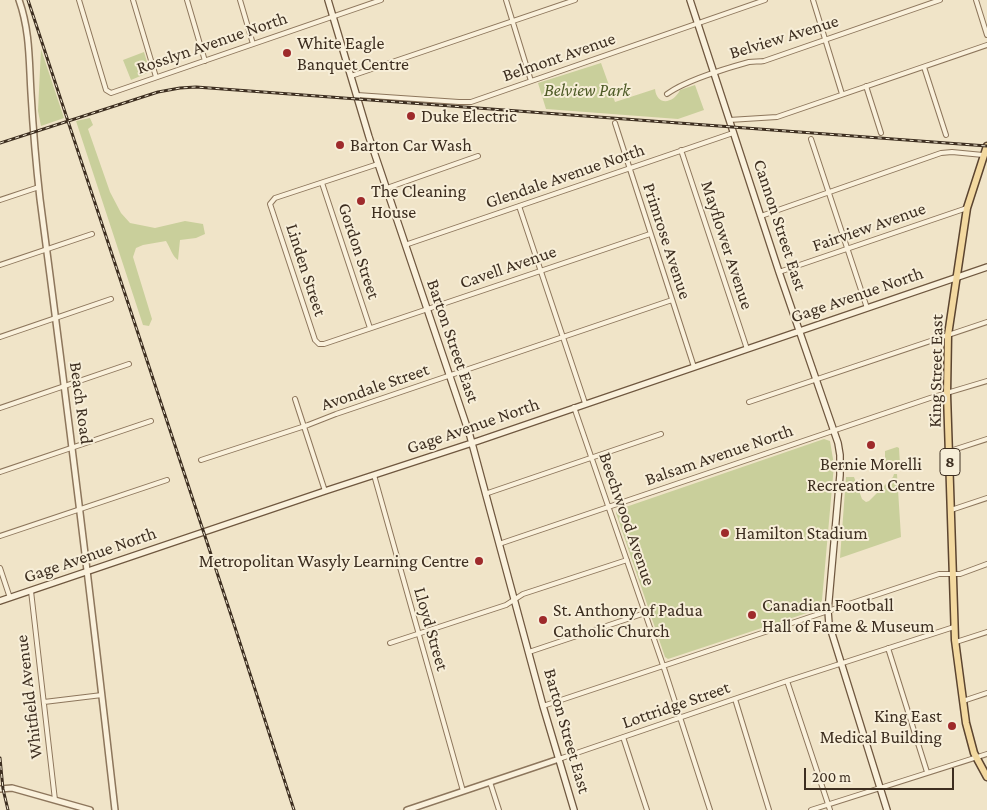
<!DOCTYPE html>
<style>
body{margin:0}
#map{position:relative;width:987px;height:810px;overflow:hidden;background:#f0e4c8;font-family:"Crimson Pro",serif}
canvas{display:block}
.scale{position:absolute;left:804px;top:768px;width:150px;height:22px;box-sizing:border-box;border:2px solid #3d2e20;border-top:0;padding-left:6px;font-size:15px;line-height:18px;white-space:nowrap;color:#3d2e20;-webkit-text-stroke:4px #f7eed8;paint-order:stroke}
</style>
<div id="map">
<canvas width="987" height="810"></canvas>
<div class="scale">200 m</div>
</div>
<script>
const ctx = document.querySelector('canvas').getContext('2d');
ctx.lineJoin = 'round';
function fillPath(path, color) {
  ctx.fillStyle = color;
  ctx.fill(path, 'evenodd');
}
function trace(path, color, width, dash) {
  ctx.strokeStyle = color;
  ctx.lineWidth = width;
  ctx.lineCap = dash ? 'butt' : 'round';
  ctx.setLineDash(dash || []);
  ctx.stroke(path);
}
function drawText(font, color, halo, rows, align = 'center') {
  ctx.font = font + ' "Crimson Pro",serif';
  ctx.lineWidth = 4;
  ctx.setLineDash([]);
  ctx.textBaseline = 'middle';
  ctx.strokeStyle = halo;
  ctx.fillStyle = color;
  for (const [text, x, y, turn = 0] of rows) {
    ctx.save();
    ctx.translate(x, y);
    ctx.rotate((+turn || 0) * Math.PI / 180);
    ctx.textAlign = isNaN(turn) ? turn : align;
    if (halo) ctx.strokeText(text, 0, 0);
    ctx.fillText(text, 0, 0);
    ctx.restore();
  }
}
fillPath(new Path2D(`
 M41,49L64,118L41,126L38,111Z
 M144,52L150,72L131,80L123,60Z
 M601,63L615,102L655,89C657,107 674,103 680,90L695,85L704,110L678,119L546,109L538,83Z
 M90,118L93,125L88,129L110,192L121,213L130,223L155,228L185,221L203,224L205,234L196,238L180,240L178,260C172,256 170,247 166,241L143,245L136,248L133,257L152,319L149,326L143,325L76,121Z
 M824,439L830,441L834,465L822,600L820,607L816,610L668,659L665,657L616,513L617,510Z
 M897,447L899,448L900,465L897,468H885V451Z
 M894,474H897L901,537L840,558L846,477H854L862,499L866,502L869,501L893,477Z`), '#c9cf9b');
const minor = new Path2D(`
 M79,0L106,90L111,93L381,0
 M133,0L156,77
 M187,0L205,61
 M240,0L253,44
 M506,0L531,81
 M813,0L842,94
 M976,0L987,35
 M924,67L946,135
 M351,76L575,0
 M866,86L881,133
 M667,94C685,81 727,68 749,62C754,61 759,62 764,61L940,0
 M357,95L459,102H471L765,0
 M729,120L777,117L987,45
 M615,123L694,367
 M811,139L867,308
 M681,150L747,349
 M378,164L275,198L270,204L315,340L319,344H324L650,234
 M322,183L370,328
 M387,188L478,156
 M0,200L39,187
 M519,206L585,403
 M761,216L941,153L952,152L983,155
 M405,245L733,133
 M0,265L92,234
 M779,272L967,208
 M0,337L111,299
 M295,399L325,491
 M749,402L987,322
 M574,407L665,671L710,810
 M0,408L129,364
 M950,451L987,439
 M201,460L308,425L336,414L672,300
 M0,472L151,421
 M374,475L463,791
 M485,494L661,434
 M951,510L987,498
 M0,536L167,480
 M499,544L930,398L987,381
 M0,568L10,598
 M31,591L55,800
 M956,642L987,632
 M390,643L506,605L523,594L627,560
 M888,648L927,772
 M529,652L645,613
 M787,681L830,810
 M735,699L769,810
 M963,701L987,693
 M44,702L102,695
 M543,706L939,574H960L987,564
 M623,737L647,810
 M559,759L787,681L954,627
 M490,782L499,810
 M811,810L987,754`);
const tertiary = new Path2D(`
 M19,0C30,31 29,61 31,93C33,128 36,164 40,199C67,403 92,606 115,810
 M0,789L12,788L90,810
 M407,810L559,759`);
const secondary = new Path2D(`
 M328,0L369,137L470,436L543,706L574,810
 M690,0L779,272L838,443L840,455V475L828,611L829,624L887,810
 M0,601L325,491L478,441L987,267`);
const primary = new Path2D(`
 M987,146L967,208L948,335L947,394L955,640L966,723L974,753L987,777`);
trace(minor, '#8d765c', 6);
trace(tertiary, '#8d765c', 8);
trace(secondary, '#6f573f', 8);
trace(primary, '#5b4430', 9);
trace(minor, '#faf1dc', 4);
trace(tertiary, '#faf1dc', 5);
trace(secondary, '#faf1dc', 5.5);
trace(primary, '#f3d9a0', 6);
const rail = new Path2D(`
 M28,0L231,615L294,810
 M0,143L158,92L180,88L196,87L987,146
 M0,758L3,789L8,810`);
trace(rail, '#3d2e20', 3);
trace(rail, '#f7eed8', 1, [4]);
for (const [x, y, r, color] of [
 [287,53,5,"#9e2a2b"],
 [411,116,5,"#9e2a2b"],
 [340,145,5,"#9e2a2b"],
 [361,201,5,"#9e2a2b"],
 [871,445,5,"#9e2a2b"],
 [725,533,5,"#9e2a2b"],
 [479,561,5,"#9e2a2b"],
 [752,615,5,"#9e2a2b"],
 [543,620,5,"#9e2a2b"],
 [952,726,5,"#9e2a2b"]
]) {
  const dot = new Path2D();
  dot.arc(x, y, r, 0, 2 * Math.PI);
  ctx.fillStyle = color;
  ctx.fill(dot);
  trace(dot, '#f7eed8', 2);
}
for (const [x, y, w] of [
 [950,462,20]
]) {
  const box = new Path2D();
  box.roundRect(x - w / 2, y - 13.5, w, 27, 4);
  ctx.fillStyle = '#f7eed8';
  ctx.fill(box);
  trace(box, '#3d2e20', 1);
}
drawText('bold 16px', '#3d2e20', null, [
 ["8",950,462]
]);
drawText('18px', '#3d2e20', '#f7eed8', [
 ["Belview Avenue",784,37,-17],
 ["Rosslyn Avenue North",212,43,-19],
 ["Belmont Avenue",559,57,-19],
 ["Glendale Avenue North",565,176,-19],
 ["Cannon Street East",780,225,72],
 ["Fairview Avenue",869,227,-19],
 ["Primrose Avenue",667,241,72],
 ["Mayflower Avenue",727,245,72],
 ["Gordon Street",359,251,72],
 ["Cavell Avenue",508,267,-19],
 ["Linden Street",306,270,72],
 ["Gage Avenue North",857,295,-19],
 ["Barton Street East",453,341,71],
 ["King Street East",936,371,-89],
 ["Avondale Street",375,387,-19],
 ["Beach Road",81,403,82],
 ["Gage Avenue North",473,426,-19],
 ["Balsam Avenue North",719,455,-19],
 ["Beechwood Avenue",627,519,71],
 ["Gage Avenue North",90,555,-19],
 ["Lloyd Street",431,629,74],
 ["Whitfield Avenue",29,697,-97],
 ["Lottridge Street",676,705,-19],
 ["Barton Street East",567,731,74]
]);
drawText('18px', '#3d2e20', '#f7eed8', [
 ["White Eagle",297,43],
 ["Banquet Centre",297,64],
 ["Duke Electric",421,116],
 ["Barton Car Wash",350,145],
 ["The Cleaning",371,191],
 ["House",371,212],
 ["Bernie Morelli",871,464,"center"],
 ["Recreation Centre",871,485,"center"],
 ["Hamilton Stadium",735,533],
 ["Metropolitan Wasyly Learning Centre",469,561,"right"],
 ["Canadian Football",762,605],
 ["Hall of Fame & Museum",762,626],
 ["St. Anthony of Padua",553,610],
 ["Catholic Church",553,631],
 ["King East",942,716,"right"],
 ["Medical Building",942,737,"right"]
], 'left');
drawText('italic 18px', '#4d5a26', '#f7eed8', [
 ["Belview Park",587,90]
]);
</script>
